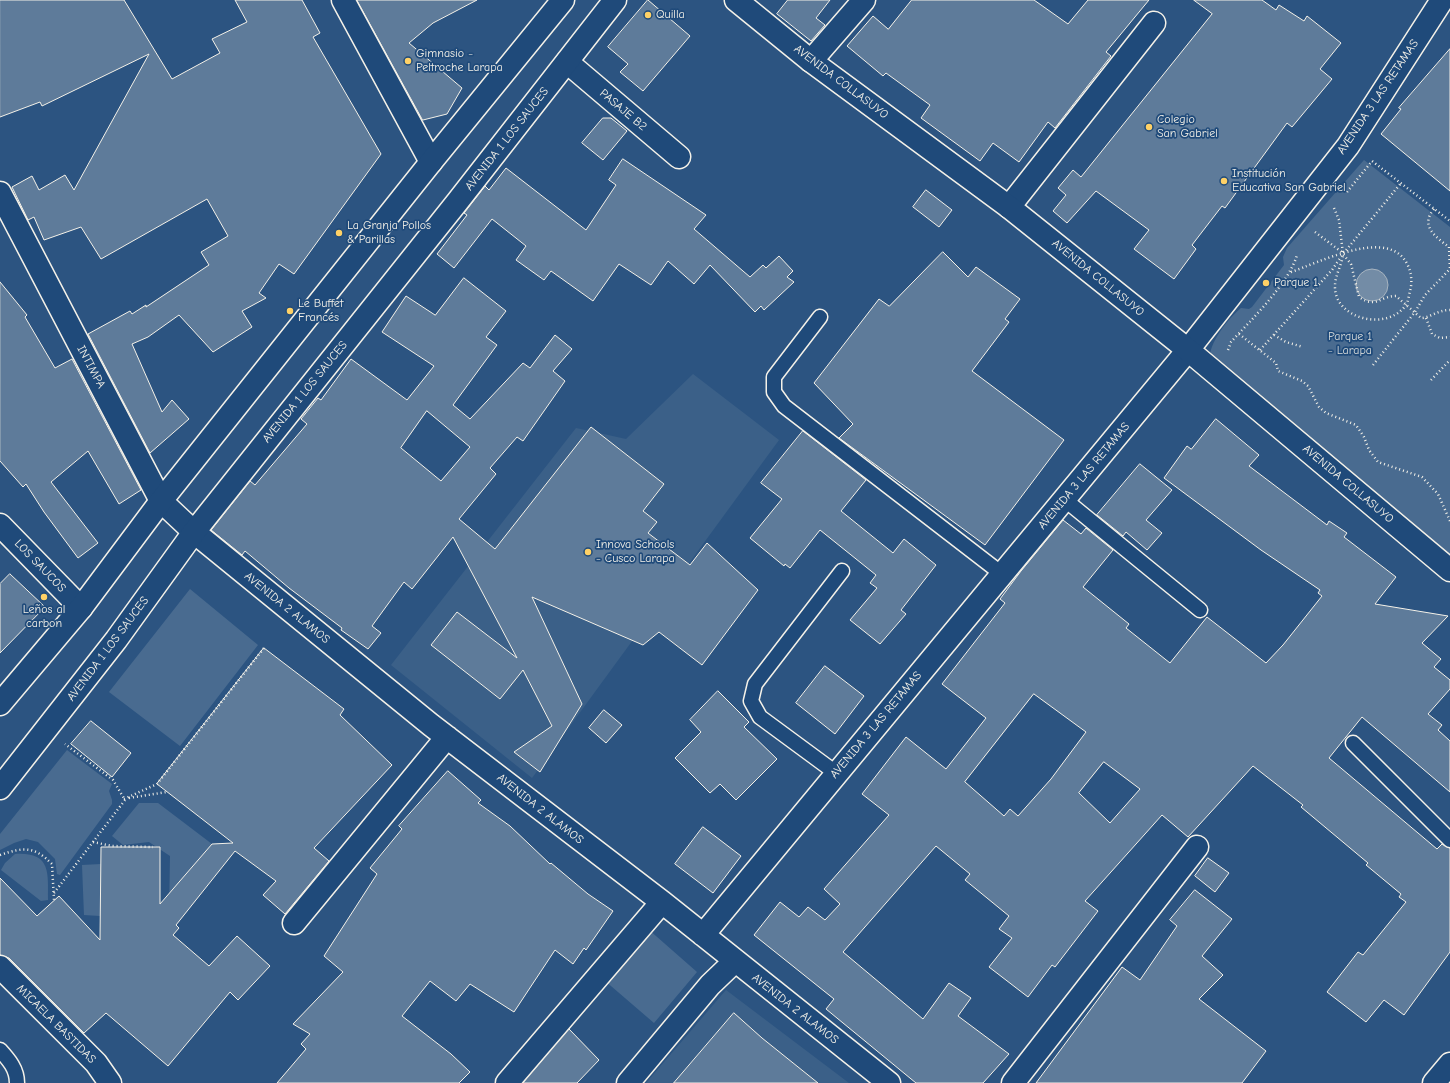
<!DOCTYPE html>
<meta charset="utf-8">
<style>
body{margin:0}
canvas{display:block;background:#2c5481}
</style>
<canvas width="1450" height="1083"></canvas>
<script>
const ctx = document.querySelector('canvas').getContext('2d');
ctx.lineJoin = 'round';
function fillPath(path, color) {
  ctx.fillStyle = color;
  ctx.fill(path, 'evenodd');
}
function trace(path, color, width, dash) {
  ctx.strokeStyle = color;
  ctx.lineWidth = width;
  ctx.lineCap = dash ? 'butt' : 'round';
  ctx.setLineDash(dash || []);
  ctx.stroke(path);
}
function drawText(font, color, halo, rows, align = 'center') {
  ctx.font = font + ' "Comic Neue",sans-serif';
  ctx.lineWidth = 3.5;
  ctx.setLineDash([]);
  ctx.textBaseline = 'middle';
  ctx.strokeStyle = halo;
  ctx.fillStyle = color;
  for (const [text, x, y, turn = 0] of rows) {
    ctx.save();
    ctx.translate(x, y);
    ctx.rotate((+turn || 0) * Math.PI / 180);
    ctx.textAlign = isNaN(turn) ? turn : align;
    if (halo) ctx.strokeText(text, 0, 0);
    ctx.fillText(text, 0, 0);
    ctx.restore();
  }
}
fillPath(new Path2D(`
 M693,374L779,440L532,778L391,665L576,428L626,439Z
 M726,990L849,1083H646Z`), '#3b6088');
fillPath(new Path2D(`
 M1364,160L1450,227V555L1210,355C1212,339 1229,318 1241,308L1249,309L1252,307L1284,265L1283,257L1287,248Z
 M190,589L258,645L180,746L109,692Z
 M67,750L112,784L109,791L112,800V804L60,875L57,874L55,859L38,842L26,839L14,843L0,850V834Z
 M139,803H158L212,844L184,877L201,894L178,923L169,917L170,856L149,842L123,845L112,836Z
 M15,854C51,852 48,872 48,900L41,901L1,870L5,863Z
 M101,864L100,916L84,915L82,865Z
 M648,929L697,972L654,1023L604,980Z`), '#496b90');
const water = new Path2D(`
 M1356 285a16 16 0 1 1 32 0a16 16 0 1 1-32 0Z`);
fillPath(water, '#738ca6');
trace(water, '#a7b4c0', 1);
const building = new Path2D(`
 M0,0H124L172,79L220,53L212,39L247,22L235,0H302L320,33L313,37L381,154L294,274L279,264L259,293L266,298L242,311L252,327L213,352L179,315L148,337L132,344L162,412L172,400L189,419L150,453L88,334L130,311L132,314L146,305V307L209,265L201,252L228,236L207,199L101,259L81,227L44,240L34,217L28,220L12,187L32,176L39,190L65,175L74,190L149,54L42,106L40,102L0,117Z
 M357,0H477L433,23L409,43L462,88L447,114L423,120Z
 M648,0L690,36L643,91L620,72L628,64L608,47Z
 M788,0H830L816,18L825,25L811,41L777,14Z
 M912,0H1034L1068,24L1088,0H1149L1106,52L1111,56L1055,128L1048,122L1019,162L993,143L980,161L921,118L930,105L886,73L883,76L847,46L873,16L888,29Z
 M1194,0H1262L1276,10L1279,5L1304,21L1307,16L1341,43L1320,69L1332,79L1292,127L1287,123L1225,208L1222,206L1192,245L1196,249L1174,279L1134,249L1149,230L1096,191L1067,223L1053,211L1066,195L1058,188L1073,170L1081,177L1212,14Z
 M1450,49V191L1381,134L1401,109L1399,108Z
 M603,118H611L627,131L603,160L582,143Z
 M623,159L706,215L694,229L750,277L763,265L766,268L779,256L793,271L787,277L794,282L764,310L761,306L755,312L710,265L694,284L668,261L651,285L619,264L593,301L551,271L544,280L516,260L526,246L492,219L454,268L437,254L467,215L464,213L485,186L489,190L506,168L586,230L616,185L609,180Z
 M926,190L952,210L939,227L913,207Z
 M943,252L968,277L976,267L1020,299L1005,319L1009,322L972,371L1064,440L985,545L839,438L853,424L814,383L879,299L889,306Z
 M464,278L506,311L486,337L497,345L453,405L470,419L523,363L530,368L555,335L572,349L553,371L565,381L523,441L517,437L490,468L496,474L459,519L495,549L591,427L664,484L643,511L657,522L648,533L690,565L707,543L758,590L702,665L659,632L643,645L532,597L582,704L540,772L514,752L552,726L523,670L500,699L431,645L457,612L517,658L453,537L412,589L404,582L372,626L381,633L368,649L341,630L342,628L289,588L245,551L242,555L211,530L250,481L255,485L307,424L301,419L318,398L321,400L351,359L407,400L434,366L382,332L406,296L435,315ZM427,411L470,447L441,481L401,448Z
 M0,282L27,315L25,317L55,368L72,359L141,490L119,504L88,451L51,482L98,543L78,558L44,512L26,484L23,487L0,461Z
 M1216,419L1259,455L1249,466L1327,525L1329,521L1347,533L1344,537L1396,577L1375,604L1448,616L1422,643L1441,659L1434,667L1450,680V689L1428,714L1442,725L1438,730L1450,741V792L1362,717L1329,758L1437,849L1442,844L1450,848V952L1404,1015L1384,1000L1366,1022L1327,992L1358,952L1363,955L1406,902L1399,897L1401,894L1366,865L1368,863L1301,807L1303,805L1253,766L1188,837L1162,815L1085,901L1098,911L1055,967L1052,965L1028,997L989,967L1012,938L999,929L1009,916L965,880L970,874L936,846L843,952L923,1019L949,983L971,998L958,1016L1009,1054L983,1083H916L826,1009L834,999L754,935L780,902L799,917L808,907L825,920L840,904L824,889L889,815L862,794L906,737L946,769L986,718L942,684L1005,603L1000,599L1021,571L1063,520L1081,534L1086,528L1113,550L1083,587L1129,624L1126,628L1170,663L1207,617L1266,663L1283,645L1322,596L1318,593L1320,590L1261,550L1164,478L1187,446L1191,449ZM1034,694L1086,732L1051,779L1018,816L1010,809L1004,816L965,782ZM1104,762L1140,789L1110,823L1079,793Z
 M803,431L866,480L841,511L893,553L904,539L936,565L901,610L906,614L880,644L850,620L877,588L870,583L876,575L820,530L790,568L785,564L784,566L750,538L782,499L761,483Z
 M1140,464L1172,490L1146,520L1162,533L1147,550L1126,532L1123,536L1097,515Z
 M10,574L45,607L0,653V584Z
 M264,648L344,709L340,715L392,765L314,848L329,861L285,914L263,895L276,881L235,851L176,925L179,928L173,935L209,966L237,936L270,966L238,1000L230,992L168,1066L106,1013L84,1033L9,958L0,955V878L37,916L59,896L100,940L101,847H160V904L212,844L233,843L157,784Z
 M825,666L864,696L835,734L796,703Z
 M718,691L749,722L744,727L777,759L736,800L720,784L710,793L675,758L701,732L690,720Z
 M604,710L622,725L606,743L589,728Z
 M91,721L131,753L112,777L71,744Z
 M448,771L481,800L478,803L510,826L550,864L551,863L588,894L613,911L586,950L584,948L573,964L555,950L514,1012L470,984L456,1001L430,981L402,1016L451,1054L470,1072L459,1083H277L306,1049L301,1044L310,1034L293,1024L343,972L324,956L377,874L370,868L402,829L399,826Z
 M703,827L741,856L713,893L675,864Z
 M1208,858L1229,873L1215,892L1195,876Z
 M1195,890L1232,919L1202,956L1223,975L1199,999L1266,1051L1242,1083H1036L1122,967L1140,980L1177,926L1170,920Z
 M734,1013L762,1038L818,1083H674Z
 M569,1029L599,1060L577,1083H523Z`);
fillPath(building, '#5e7b9a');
trace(building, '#f4f1e8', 1);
const lane = new Path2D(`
 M820,317L774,377V392L784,406L1002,574
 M1064,499L1200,610
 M1353,743L1450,840
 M836,773L760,717L751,701L755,684L842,571
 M0,1050C9,1060 17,1069 17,1083`);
const street = new Path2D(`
 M343,0L431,162
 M811,61L864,0
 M567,62L679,157
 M0,193L161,501L194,532L431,725L662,902L889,1083
 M1009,207L1154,23
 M0,525L81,608
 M294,923L447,737
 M703,935L1188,350L1348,146L1442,0
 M0,967L96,1063L110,1083
 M507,1083L662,902
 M628,1083L710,985L735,961
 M1013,1083L1197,847
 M1434,1083L1450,1064`);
const secondary = new Path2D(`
 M736,0L811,61L1009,207L1188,350L1450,570
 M0,704L81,608L161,501L431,162L563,0
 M0,788L116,640L194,532L458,201L615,0`);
trace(lane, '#f4f1e8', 17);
trace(street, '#f4f1e8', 25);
trace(secondary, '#f4f1e8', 25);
trace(new Path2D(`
 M1347,192L1372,161L1450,221
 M1334,208L1339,220L1343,254L1351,264L1359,297C1377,309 1379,296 1396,296L1421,318C1430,318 1437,310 1450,310
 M1434,209C1419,226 1437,238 1449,247L1450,270
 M1315,232L1343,253
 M1291,272C1318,263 1382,230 1404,259C1411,268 1413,281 1410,291C1409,295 1408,302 1406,305C1387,332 1334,319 1335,286C1335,275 1342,265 1343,254
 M1426,318L1432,334L1440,338L1450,337
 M1239,334L1276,363L1278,371L1302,381L1308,386L1319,407L1326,413L1356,425L1364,437L1369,450L1378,462L1422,477L1438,494L1450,521
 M1274,335L1286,342L1303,347
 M1228,350L1231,342C1251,320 1289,283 1297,255
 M1260,350L1332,270L1343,254L1401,183
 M1373,365L1415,312L1425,295L1449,270
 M1431,380L1450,360
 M129,798L167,792
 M124,799L157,784L264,648
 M93,842L112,846L153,847
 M0,855C24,847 34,846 52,864L54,900
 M54,893L125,800L113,780L65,744`), '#f4f1e8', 2.5, [1, 3]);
trace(lane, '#1f4a7a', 14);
trace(street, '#1f4a7a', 22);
trace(secondary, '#1f4a7a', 22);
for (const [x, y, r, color] of [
 [648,15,4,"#ffd166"],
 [408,61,4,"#ffd166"],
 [1149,127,4,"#ffd166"],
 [1224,181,4,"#ffd166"],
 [339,233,4,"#ffd166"],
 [1266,283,4,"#ffd166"],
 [290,311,4,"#ffd166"],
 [588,552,4,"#ffd166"],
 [44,597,4,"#ffd166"]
]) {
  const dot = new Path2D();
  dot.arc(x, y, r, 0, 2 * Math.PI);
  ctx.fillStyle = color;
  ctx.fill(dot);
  trace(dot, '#1f4a7a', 1.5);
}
drawText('12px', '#f4f1e8', '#1f4a7a', [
 ["Quilla",656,15],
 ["Gimnasio -",416,54],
 ["Peltroche Larapa",416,68],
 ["Colegio",1157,120],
 ["San Gabriel",1157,134],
 ["Institución",1232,174],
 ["Educativa San Gabriel",1232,188],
 ["La Granja Pollos",347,226],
 ["& Parillas",347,240],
 ["Parque 1",1274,283],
 ["Le Buffet",298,304],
 ["Francés",298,318],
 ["Innova Schools",596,545],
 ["- Cusco Larapa",596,559],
 ["Leños al",44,610,"center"],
 ["carbon",44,624,"center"]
], 'left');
drawText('12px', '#f4f1e8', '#1f4a7a', [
 ["AVENIDA COLLASUYO",841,82,37],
 ["AVENIDA 3 LAS RETAMAS",1378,97,-56],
 ["PASAJE B2",623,110,40],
 ["AVENIDA 1 LOS SAUCES",507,139,-52],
 ["AVENIDA COLLASUYO",1098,278,39],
 ["INTIMPA",91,367,62],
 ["AVENIDA 1 LOS SAUCES",305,392,-51],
 ["AVENIDA 3 LAS RETAMAS",1084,476,-50],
 ["AVENIDA COLLASUYO",1348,484,40],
 ["LOS SAUCOS",40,566,46],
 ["AVENIDA 2 ALAMOS",287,608,39],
 ["AVENIDA 1 LOS SAUCES",108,649,-53],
 ["AVENIDA 3 LAS RETAMAS",876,725,-50],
 ["AVENIDA 2 ALAMOS",540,809,38],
 ["AVENIDA 2 ALAMOS",795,1009,38],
 ["MICAELA BASTIDAS",56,1024,45]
]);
drawText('12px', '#dadddb', '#1f4a7a', [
 ["Parque 1",1350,337],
 ["- Larapa",1350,351]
]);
</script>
